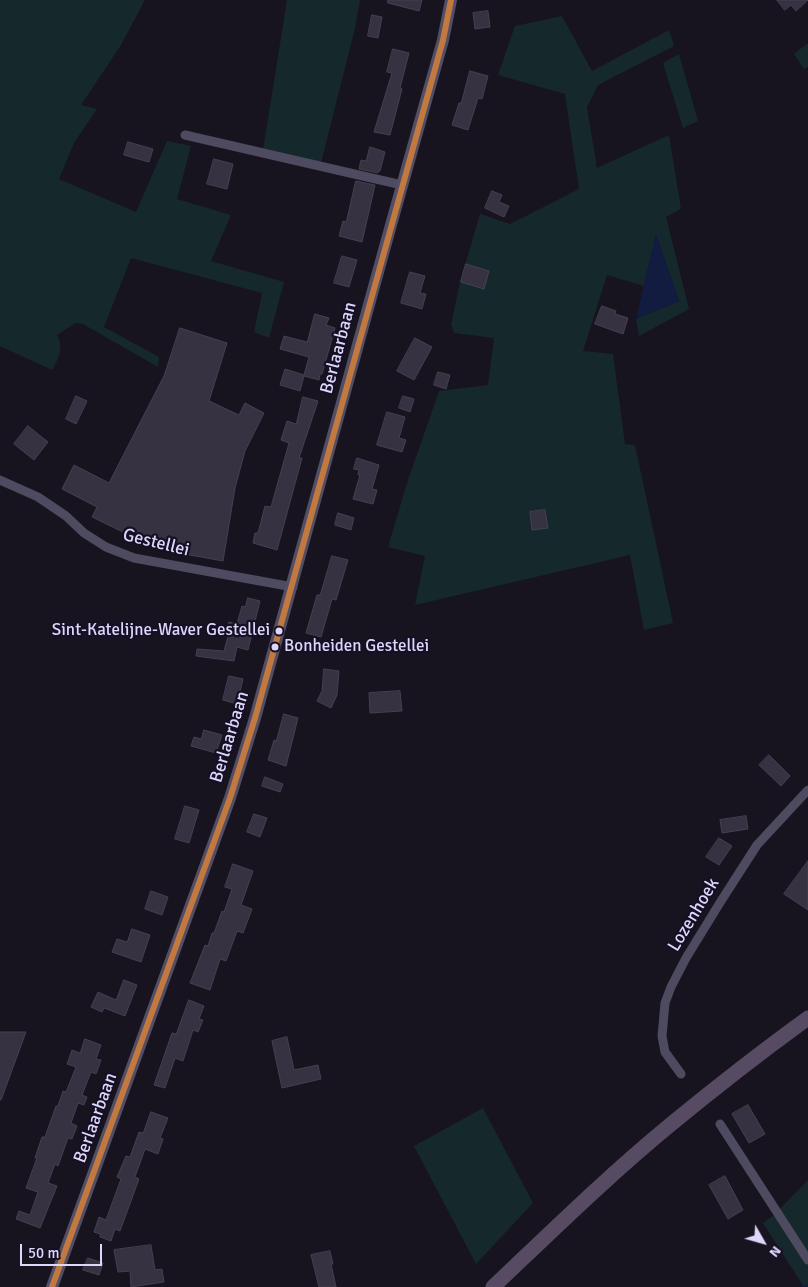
<!DOCTYPE html>
<style>
body{margin:0}
#map{position:relative;width:808px;height:1287px;overflow:hidden;background:#18141f;font-family:Signika,sans-serif}
canvas{display:block}
.north{position:absolute;left:738px;top:1217px;width:50px;height:50px;-webkit-text-stroke:4px #161024;paint-order:stroke;rotate:128deg;font-size:14px;font-weight:700;line-height:20px;text-align:center;color:#dfd6fc}
.north::after{content:'';display:block;margin:auto;width:18px;height:22px;background:#dfd6fc;clip-path:polygon(50% 0,100% 100%,50% 72%,0 100%)}
.scale{position:absolute;left:20px;top:1244px;width:82px;height:22px;box-sizing:border-box;border:2px solid #dfd6fc;border-top:0;padding-left:6px;font-size:15px;line-height:18px;white-space:nowrap;color:#dfd6fc;-webkit-text-stroke:4px #161024;paint-order:stroke}
</style>
<div id="map">
<canvas width="808" height="1287"></canvas>
<div class="north">N</div>
<div class="scale">50 m</div>
</div>
<script>
const ctx = document.querySelector('canvas').getContext('2d');
ctx.lineJoin = 'round';
function fillPath(path, color) {
  ctx.fillStyle = color;
  ctx.fill(path, 'evenodd');
}
function trace(path, color, width, dash) {
  ctx.strokeStyle = color;
  ctx.lineWidth = width;
  ctx.lineCap = dash ? 'butt' : 'round';
  ctx.setLineDash(dash || []);
  ctx.stroke(path);
}
function drawText(font, color, halo, rows, align = 'center') {
  ctx.font = font + ' Signika,sans-serif';
  ctx.lineWidth = 4.5;
  ctx.setLineDash([]);
  ctx.textBaseline = 'middle';
  ctx.strokeStyle = halo;
  ctx.fillStyle = color;
  for (const [text, x, y, turn = 0] of rows) {
    ctx.save();
    ctx.translate(x, y);
    ctx.rotate((+turn || 0) * Math.PI / 180);
    ctx.textAlign = isNaN(turn) ? turn : align;
    if (halo) ctx.strokeText(text, 0, 0);
    ctx.fillText(text, 0, 0);
    ctx.restore();
  }
}
fillPath(new Path2D(`
 M0,0H145L121,45L81,105L97,109L74,143L59,179L136,212L167,141L191,146L177,199L231,215L211,261L284,282L269,338L254,332L262,293L131,258L104,327L159,357L158,367L83,324L75,323L57,335C64,347 59,359 52,370L0,346Z
 M287,0H360L355,28L321,163L263,150Z
 M562,16L592,71L669,30L674,46L598,85L587,107L597,168L669,135L681,209L666,217L689,309L639,336L636,319L679,301L656,235L644,286L607,275L583,351L613,354L625,444L635,445L673,623L644,630L630,555L415,605L425,556L388,547L407,483L439,391L488,385L494,338L454,333L451,324L460,282L480,214L510,224L579,189L565,94L498,75L515,26Z
 M808,43V67L804,69L794,54Z
 M679,54L698,121L683,128L663,63Z
 M483,1108L533,1203L476,1264L414,1146Z
 M808,1180V1287H804L763,1223L774,1215Z`), '#15282b');
fillPath(new Path2D(`
 M656,234L679,301L636,319Z`), '#111c40');
trace(new Path2D(`
 M803,1287H808`), '#111c40', 3);
const building = new Path2D(`
 M388,0H422L419,11L388,3Z
 M777,0H808L796,11L791,5L785,10Z
 M488,11L490,27L475,29L473,13Z
 M372,15L382,17L378,38L368,36Z
 M393,49L409,53L400,88L402,89L390,135L374,132L392,73L387,72Z
 M470,71L488,76L482,99L478,98L468,130L452,125L459,103H461Z
 M128,142L153,149L149,162L124,155Z
 M370,147L385,152L380,171H378V173L359,169L361,160L366,161Z
 M214,159L233,164L227,189L207,184Z
 M356,181L375,185L362,242L339,236L343,221L346,222Z
 M492,191L502,195L499,202L509,206L504,217L485,208Z
 M342,256L357,260L349,287L334,283Z
 M466,264L489,271L484,289L461,282Z
 M410,272L425,276L420,293L426,294L422,309L401,303Z
 M602,306L616,311L615,314L628,318L623,334L595,324Z
 M315,314L329,318L326,325L335,328L322,374H320L319,380L304,376L300,391L280,385L285,369L304,375L309,357L280,349L284,336L307,342Z
 M180,328L227,343L209,401L239,415L245,403L264,413L245,451L235,488L223,561L162,550L163,548L129,530L127,534L92,517L97,507L62,489L74,465L109,483L164,376Z
 M415,338L432,347L414,380L397,371Z
 M438,372L450,375L446,389L434,385Z
 M76,396L87,401L76,424L66,419Z
 M403,396L414,399L410,412L399,408Z
 M303,397L318,401L299,458H302L277,550L253,543L255,533H258L265,506L271,507L289,443L281,440L287,421L296,424Z
 M387,412L405,417L399,438L406,440L402,452L377,445Z
 M28,426L48,442L34,460L14,444Z
 M357,458L379,465L372,489L377,490L373,504L353,499L360,475H358L359,470L354,469Z
 M545,510L548,528L532,530L530,512Z
 M338,513L354,518L351,530L335,525Z
 M332,556L348,560L336,600L332,599L321,637L306,633L317,595H320Z
 M248,598L260,601L248,650L237,647L234,661L196,656L197,649L224,651L229,633L226,632L229,622L237,624L242,606L245,607Z
 M324,669L339,671L337,695L331,708L317,701L322,691Z
 M229,676L243,679L237,704L223,700Z
 M400,691L402,711L370,713L369,693Z
 M284,714L298,718L286,766L268,760L274,740L276,741Z
 M204,730L222,735L216,753L191,746L194,737L201,739Z
 M769,755L790,776L781,786L759,765Z
 M265,777L283,784L280,792L262,786Z
 M185,806L199,810L189,843L175,839Z
 M254,814L267,818L260,837L247,832Z
 M746,816L748,829L722,833L720,820Z
 M719,838L732,846L719,865L706,857Z
 M808,861V910L784,894Z
 M233,864L253,871L241,905L252,909L243,933L237,931L226,961L220,959L210,990L190,983L205,945L208,946L212,933H214L222,911L224,912L232,889L225,887Z
 M151,891L168,897L162,915L145,909Z
 M132,929L150,935L141,962L112,952L117,939L127,942Z
 M124,980L137,985L125,1016L104,1008L102,1012L91,1007L98,992L116,1000Z
 M189,1000L204,1006L199,1019L203,1020L198,1032L193,1030L183,1061L175,1058L165,1088L154,1085L172,1033L176,1034Z
 M0,1032H26L1,1100H0Z
 M287,1037L294,1070L318,1065L321,1079L282,1088L272,1041Z
 M85,1039L101,1045L96,1059L101,1060L96,1074L91,1072L82,1095L87,1097L84,1105L78,1103L71,1123L77,1126L72,1139L68,1138L58,1166L55,1164L48,1183L57,1186L40,1228L16,1219L19,1211L30,1215L38,1192L26,1188L37,1158H35L42,1137H45L56,1106H58L63,1091L66,1092L76,1067L67,1064L72,1050L80,1053Z
 M748,1105L765,1134L749,1143L732,1114Z
 M151,1112L168,1118L160,1138L163,1139L158,1154L145,1149L135,1177L139,1179L120,1231L115,1229L111,1241L100,1237V1234L94,1232L99,1217L106,1220L121,1179L117,1177L126,1156L130,1157L139,1132L143,1133Z
 M725,1176L743,1210L728,1219L709,1185Z
 M151,1245L155,1270L162,1269L164,1282L131,1287L130,1271L118,1272L114,1250Z
 M330,1251L333,1264H331L336,1287H319L311,1255Z
 M88,1258L103,1263L99,1275L83,1270Z`);
fillPath(building, '#373241');
trace(building, '#454052', 1);
trace(new Path2D(`
 M185,135L402,185
 M0,480L38,497L66,516L84,533L106,547L134,558L293,587
 M681,1074L665,1052L662,1036L665,1003L671,987L686,958L721,901L757,845L808,790
 M720,1124L808,1260`), '#4e4a5f', 9);
trace(new Path2D(`
 M52,1287L230,798L255,718L391,225L443,40L451,0`), '#524e65', 12);
trace(new Path2D(`
 M493,1287C551,1232 608,1176 670,1125C715,1088 761,1052 808,1018`), '#574b63', 15);
trace(new Path2D(`
 M52,1287L230,798L255,718L443,40L451,0`), '#c27940', 6);
for (const [x, y, r, color] of [
 [279,631,4.5,"#dfd6fc"],
 [275,647,4.5,"#dfd6fc"]
]) {
  const dot = new Path2D();
  dot.arc(x, y, r, 0, 2 * Math.PI);
  ctx.fillStyle = color;
  ctx.fill(dot);
  trace(dot, '#161024', 2);
}
drawText('17px', '#dfd6fc', '#161024', [
 ["Sint-Katelijne-Waver Gestellei",270,631],
 ["Bonheiden Gestellei",284,647,"left"]
], 'right');
drawText('18px', '#dfd6fc', '#161024', [
 ["Berlaarbaan",339,348,-75],
 ["Gestellei",156,543,14],
 ["Berlaarbaan",230,737,-73],
 ["Lozenhoek",694,915,-59],
 ["Berlaarbaan",96,1118,-70]
]);
</script>
